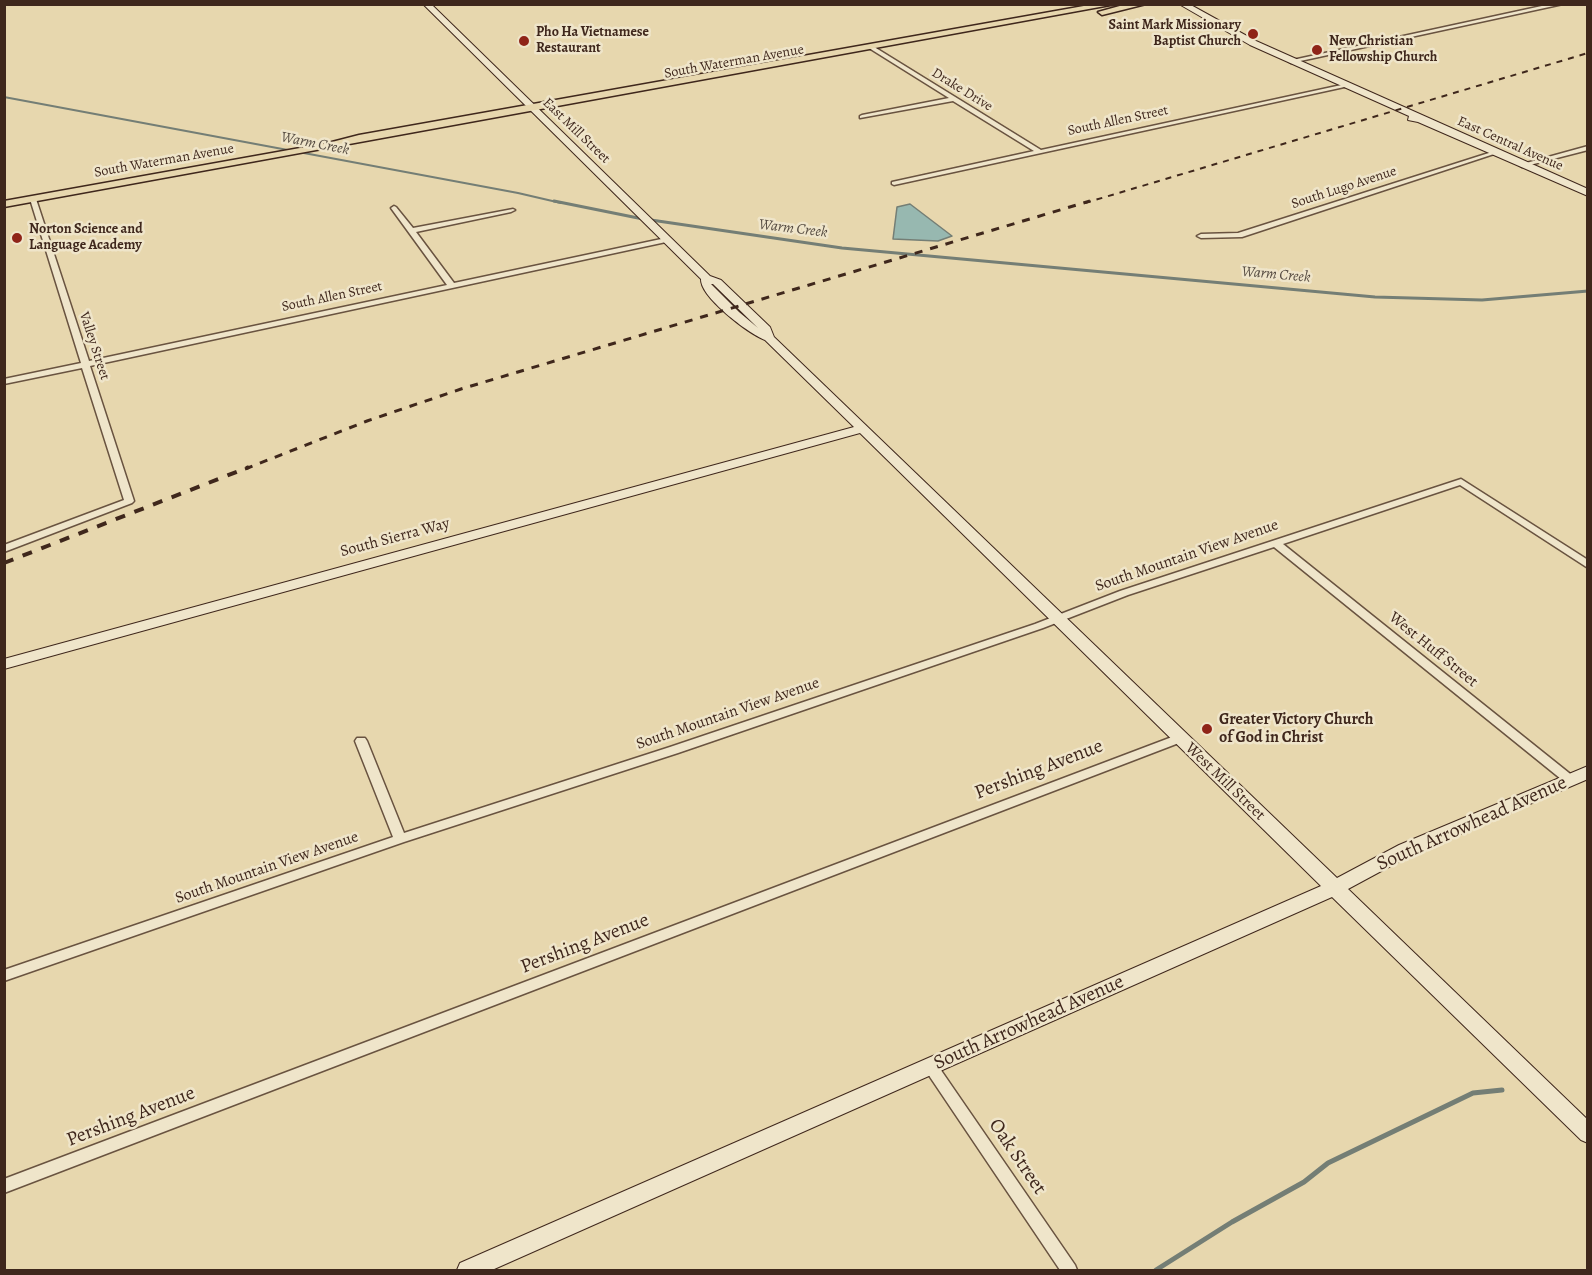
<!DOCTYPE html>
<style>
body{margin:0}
#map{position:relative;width:1592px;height:1275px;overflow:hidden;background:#e7d7ae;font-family:Alegreya,serif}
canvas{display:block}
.frame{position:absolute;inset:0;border:6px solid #3f271c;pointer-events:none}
</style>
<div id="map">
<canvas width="1592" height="1275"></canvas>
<div class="frame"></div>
</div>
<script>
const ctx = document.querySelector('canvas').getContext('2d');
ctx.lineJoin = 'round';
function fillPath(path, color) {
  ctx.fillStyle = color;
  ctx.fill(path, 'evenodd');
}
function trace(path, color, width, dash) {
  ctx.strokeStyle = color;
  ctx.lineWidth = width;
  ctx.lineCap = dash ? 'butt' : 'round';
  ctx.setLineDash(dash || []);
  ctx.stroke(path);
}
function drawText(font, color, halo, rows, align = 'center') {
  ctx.font = font + ' Alegreya,serif';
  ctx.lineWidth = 5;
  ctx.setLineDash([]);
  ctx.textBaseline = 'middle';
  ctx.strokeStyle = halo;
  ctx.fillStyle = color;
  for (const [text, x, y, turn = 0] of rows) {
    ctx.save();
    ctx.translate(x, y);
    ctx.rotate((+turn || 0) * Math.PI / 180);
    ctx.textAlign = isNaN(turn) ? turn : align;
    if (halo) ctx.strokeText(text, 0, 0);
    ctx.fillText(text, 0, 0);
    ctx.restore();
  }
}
const water = new Path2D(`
 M910,204L952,236L938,241L893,239L897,207Z`);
fillPath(water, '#97b8b0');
trace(water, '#747e75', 1.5);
trace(new Path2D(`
 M4,97L518,193L561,203`), '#747e75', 2);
trace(new Path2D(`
 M554,201L643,219
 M651,220L842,248L1375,297L1482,300L1588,291`), '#747e75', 3);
trace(new Path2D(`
 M1156,1270L1232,1222L1304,1182L1328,1163L1473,1093L1502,1090`), '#747e75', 5);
const street = new Path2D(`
 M1551,4H1563L1291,63L1288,61Z
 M871,45L1041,150L1346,84L1349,86L894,185L892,184V182L1034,151L953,101L860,118V116L862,115L949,98L869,48V46Z
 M1588,146V150L1522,167L1519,165Z
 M1492,152L1497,153L1242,237L1201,238L1197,236L1201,234L1238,233Z
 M31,198L36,199L89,361L447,285L391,208L394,206L396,207L413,228L513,209L515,210L511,212L416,232L454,283L666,238L670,240L666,242L90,366L134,501L132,503L4,552V545L124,500L82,368L4,384V379L81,363L30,199Z
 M1461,479L1588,560V568L1460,485L1283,544L1574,777L1576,780L1574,783H1566L1274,547L1128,595L1043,628L678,753L404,842L4,981V970L393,837L355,741L357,738H365L367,741L404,833L670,747L1035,624L1120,591Z
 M1180,734L1184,735L1186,738L1184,741L4,1193V1179Z
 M931,1061L936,1063L1075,1265L1077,1270H1060L926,1071L924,1067L926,1063Z`);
const secondary = new Path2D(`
 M423,4H431L710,276L721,280L770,327L774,337L1337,878L1399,845L1588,766V779L1411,855L1348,889L1588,1120V1143L1581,1140L1332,897L492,1270H457L460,1263L1321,886L860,433L4,669V659L854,427L765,340C748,333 700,297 701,279ZM711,284H713L758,328L739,312Z
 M1179,4H1189L1256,41L1588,189V196L1418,122L1408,120L1409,116L1250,45Z`);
const primary = new Path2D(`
 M1095,4H1116L4,207V201L328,143L359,135Z
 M1127,4H1146L1102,15L1098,12Z`);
trace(street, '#695340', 3);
trace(secondary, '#3f271c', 2);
trace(primary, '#3f271c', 3);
fillPath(street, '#efe5ca');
fillPath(secondary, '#efe5ca');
fillPath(primary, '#e7d7ae');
trace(new Path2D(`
 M1085,203L1588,53`), '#3f271c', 2, [6, 6]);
trace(new Path2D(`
 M245,469L367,421L461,389L1090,201`), '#3f271c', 3, [8, 8]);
trace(new Path2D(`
 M4,563L249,467`), '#3f271c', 4, [10, 10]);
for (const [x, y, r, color] of [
 [1253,34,6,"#8f2418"],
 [524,41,6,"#8f2418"],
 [1317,50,6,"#8f2418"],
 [17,238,6,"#8f2418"],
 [1207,729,6,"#8f2418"]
]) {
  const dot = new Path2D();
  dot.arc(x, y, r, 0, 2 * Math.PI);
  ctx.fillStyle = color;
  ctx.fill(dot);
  trace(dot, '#efe5ca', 2);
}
drawText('bold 14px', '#3f271c', '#efe5ca', [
 ["Saint Mark Missionary",1241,26,"right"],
 ["Baptist Church",1241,42,"right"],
 ["Pho Ha Vietnamese",536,33],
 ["Restaurant",536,49],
 ["New Christian",1329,42],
 ["Fellowship Church",1329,58],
 ["Norton Science and",29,230],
 ["Language Academy",29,246]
], 'left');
drawText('14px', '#3f271c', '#efe5ca', [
 ["South Waterman Avenue",734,62,-10],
 ["Drake Drive",962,90,32],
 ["South Allen Street",1118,121,-12],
 ["East Mill Street",576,131,44],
 ["East Central Avenue",1510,144,24],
 ["South Waterman Avenue",164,161,-10],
 ["South Lugo Avenue",1344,188,-18],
 ["South Allen Street",332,297,-12],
 ["Valley Street",94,346,72]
]);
drawText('italic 15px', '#554b41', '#efe5ca', [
 ["Warm Creek",315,144,11],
 ["Warm Creek",793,229,7],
 ["Warm Creek",1276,275,5]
]);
drawText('16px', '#3f271c', '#efe5ca', [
 ["South Sierra Way",395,538,-15],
 ["South Mountain View Avenue",1187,556,-19],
 ["West Huff Street",1433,650,39],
 ["South Mountain View Avenue",728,714,-19],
 ["West Mill Street",1225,782,44],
 ["South Mountain View Avenue",267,868,-19]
]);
drawText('bold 16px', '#3f271c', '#efe5ca', [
 ["Greater Victory Church",1219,720],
 ["of God in Christ",1219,738]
], 'left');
drawText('20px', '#3f271c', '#efe5ca', [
 ["Pershing Avenue",1039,770,-21],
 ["South Arrowhead Avenue",1472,824,-24],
 ["Pershing Avenue",585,944,-21],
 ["South Arrowhead Avenue",1029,1023,-24],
 ["Pershing Avenue",131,1117,-21],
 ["Oak Street",1017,1157,56]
]);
</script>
